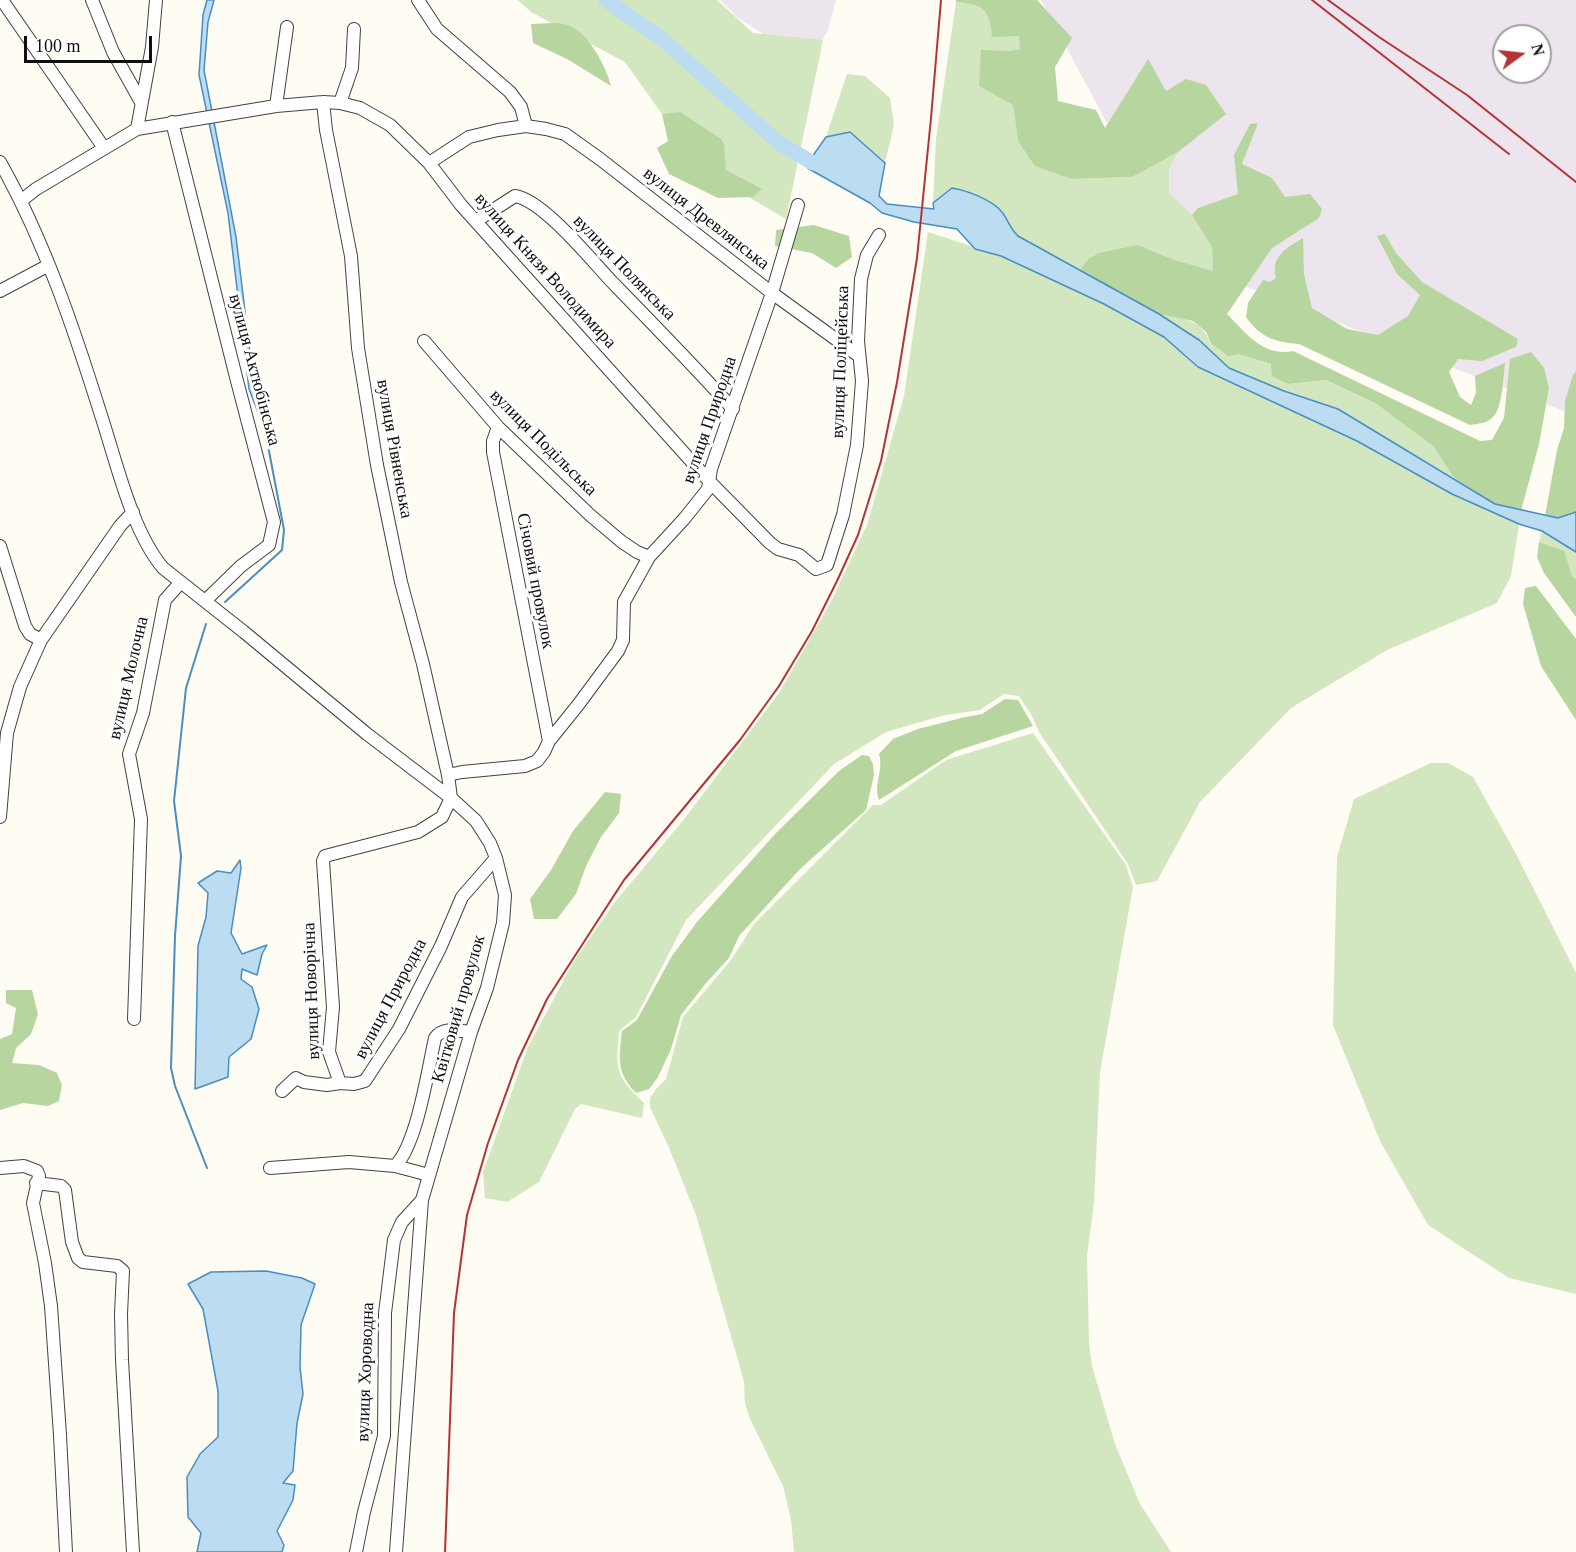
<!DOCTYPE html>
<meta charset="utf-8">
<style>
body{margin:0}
#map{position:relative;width:1576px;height:1552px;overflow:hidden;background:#fefcf3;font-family:Georgia,serif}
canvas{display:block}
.north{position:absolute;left:1492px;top:24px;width:60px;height:60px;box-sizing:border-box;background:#fff;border:2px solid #9f9f9f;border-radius:50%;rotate:75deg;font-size:16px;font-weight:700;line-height:24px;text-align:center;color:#0f0f0f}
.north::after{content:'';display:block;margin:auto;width:21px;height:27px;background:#b33336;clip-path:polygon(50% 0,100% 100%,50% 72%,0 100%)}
.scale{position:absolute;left:24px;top:36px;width:128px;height:27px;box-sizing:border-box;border:3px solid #0f0f0f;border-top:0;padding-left:8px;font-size:18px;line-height:21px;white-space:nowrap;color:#0f0f0f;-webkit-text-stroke:4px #fff;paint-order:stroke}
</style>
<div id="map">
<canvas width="1576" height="1552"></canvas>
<div class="north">N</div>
<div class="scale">100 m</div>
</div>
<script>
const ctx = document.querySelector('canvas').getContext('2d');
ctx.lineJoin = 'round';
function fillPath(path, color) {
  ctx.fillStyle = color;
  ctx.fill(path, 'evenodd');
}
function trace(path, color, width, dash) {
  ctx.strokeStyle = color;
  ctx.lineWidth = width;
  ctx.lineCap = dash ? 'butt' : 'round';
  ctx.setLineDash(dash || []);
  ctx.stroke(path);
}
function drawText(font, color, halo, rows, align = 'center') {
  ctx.font = font + ' Georgia,serif';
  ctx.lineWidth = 6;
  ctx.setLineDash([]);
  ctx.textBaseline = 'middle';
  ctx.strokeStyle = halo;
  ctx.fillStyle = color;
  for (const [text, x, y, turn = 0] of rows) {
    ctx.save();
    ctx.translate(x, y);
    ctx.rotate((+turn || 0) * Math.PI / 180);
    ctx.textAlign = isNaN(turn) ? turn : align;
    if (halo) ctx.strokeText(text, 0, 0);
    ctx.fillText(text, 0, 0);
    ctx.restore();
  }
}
fillPath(new Path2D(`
 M720,0H836L828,30L822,40L777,43L737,17Z
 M1041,0H1576V416L1181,261ZM1504,36H1540V72H1504Z`), '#ece5ed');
fillPath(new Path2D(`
 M518,0H717L753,33L823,40L786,219L740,192L674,131L625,62L531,12Z
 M956,2C973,3 985,6 992,23L1019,36L1021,49L1009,51H981L1013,105L1018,141L1072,179L1132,177L1178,152L1169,168V193L1192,215L1212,247L1213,271L1175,260L1138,245L1087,260L1080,270L1018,236L1009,226L1000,210L966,190L952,188L933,203L936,139Z
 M847,74L865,76L890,98L894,125L885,163L850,132L826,137Z
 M928,232L1001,256L1104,304L1164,337L1198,368L1357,441L1452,494L1519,524L1511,576L1497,603L1387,650L1291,708L1200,802L1157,881L1136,885L1128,864L1039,732L1032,716L1019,696L1004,694L980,710L945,715L886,732L834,764L686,920L636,1017L619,1031C616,1071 614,1074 644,1103L642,1118L581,1104L575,1109L539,1182L507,1202L485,1198L483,1172L528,1047L574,961L615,902L685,818L779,693L832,600L867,525L904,396Z
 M1159,314C1184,319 1199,318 1211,343L1238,354L1271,364L1288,384L1326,380L1375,403L1433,446L1454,478L1338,409L1284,391L1229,368L1199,340Z
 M1542,531L1576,552V579L1572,576L1563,551L1539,542Z
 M1033,733L1126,865L1133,887L1100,1072L1094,1202L1087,1256L1089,1343L1092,1366L1115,1444L1140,1504L1171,1552H794L791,1519L783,1486L750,1419L745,1403L744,1381L696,1215L670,1150L650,1107V1098L656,1089L666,1079L683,1017L731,960L754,924L873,805H881L946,760Z
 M1431,763H1448L1473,777L1515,852L1576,973V1294L1509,1278L1428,1225L1380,1141L1333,1025L1337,857L1354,799Z`), '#d2e6bf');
fillPath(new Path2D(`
 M956,0H1037L1072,38L1055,67L1058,101L1096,110L1105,128L1148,59L1166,91L1186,79L1206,85L1226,114L1178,152L1132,177L1072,179L1035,166L1018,141L1013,105L979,86L981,50L1009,51L1020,49L1019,36L992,37C991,10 982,4 956,2Z
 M531,24C542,24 554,22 564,24C587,29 606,66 611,86L567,59L533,43Z
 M680,112L721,139L724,144L726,170L762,189L753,197L718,198L669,174L657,148L668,141L662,114Z
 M1258,123L1242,164L1272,178L1285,197L1310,194L1322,209L1319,218L1272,248L1227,314C1246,333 1263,357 1293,351L1480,441L1492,440L1504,418L1510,359L1531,352L1544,368L1549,388L1539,444L1521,511L1495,504L1454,478L1433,446L1375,403L1326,380L1288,384L1272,376L1271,364L1238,354L1228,356L1211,343L1206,332L1193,321L1159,314L1080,270L1087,260L1099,253L1138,245L1175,260L1213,271L1212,247L1192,215L1198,208L1238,194L1234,155L1250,124Z
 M814,225L849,236L852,257L836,268L812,253L775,246L776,230Z
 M1385,234L1396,253L1422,282L1518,339L1516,347L1482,361L1458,359L1449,372L1460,397L1471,405L1476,393L1475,376L1505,363C1503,377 1503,407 1493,417C1488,423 1477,424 1470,425L1299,344C1274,342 1260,337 1246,317L1248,303L1263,280L1270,282L1276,278C1270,256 1288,247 1303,238L1304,275L1312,308L1347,329L1378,335L1408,316L1420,295L1397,274L1377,236Z
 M1576,371V512L1559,518L1545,516L1557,450L1564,428L1565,401L1573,375Z
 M1539,542L1564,551L1572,576L1576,579V617L1544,573L1537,557Z
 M1536,586L1576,639V720L1541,666L1523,604L1525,588Z
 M1005,699L1018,700L1033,726L956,751L879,800C873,784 884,771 879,754L893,739L918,729L961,718L982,714Z
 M862,755L869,756L873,764L874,775L866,810L800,869L739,936L729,958L706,983L681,1015L671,1049L658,1077L649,1089L636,1093C616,1072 619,1058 622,1031L637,1020L672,956L697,922L775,834L839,771Z
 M605,792L621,794L619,813L601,837L586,866L576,894L557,919H534L530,899L551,870L573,831Z
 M6,990H32L38,1014L31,1034L16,1048L12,1063L39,1065L57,1073L62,1085L59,1101L48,1106L23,1103L0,1110V1039L12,1034L16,1008L6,1003Z`), '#b6d59f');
const water = new Path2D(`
 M207,0H214L208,22L204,70L236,237L255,394L265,430L249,389L228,213L199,75L203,15Z
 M850,132L885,163L879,196L887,204L934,209L933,203L952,188C966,190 992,200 1001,211C1008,219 1009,227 1018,236L1159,314L1199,340L1229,368L1284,391L1338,409L1495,504L1558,518L1576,512V552L1542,531L1519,524L1452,494L1357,441L1198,367L1164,337L1104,304L1001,256L975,249L957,229L914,222L882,213L870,203L809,169L795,157V151L812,157L826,137Z
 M240,860L241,868L231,933L242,954L267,945L262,954L257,975L242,969L241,979L252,987L259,1009L251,1039L229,1057L228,1077L195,1089L198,946L206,917L208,893L198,883L217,871L231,873Z
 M266,1271L302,1278L315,1284L301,1325L300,1367L303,1394L297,1423L293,1471L283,1483L295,1485L293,1500L277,1531L284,1545L282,1552H197L201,1533L188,1517L187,1477L200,1454L218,1437V1391L203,1309L188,1284L211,1272Z`);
fillPath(water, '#bcdcf1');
trace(water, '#498ec1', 1.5);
trace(new Path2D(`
 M225,602L282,550L284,530L265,430
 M206,624L186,688L174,801L181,856L175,936L171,1068L175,1086L207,1168`), '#498ec1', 2);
trace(new Path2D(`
 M606,0L662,39L779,143L813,163`), '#bcdcf1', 15);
const minor = new Path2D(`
 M2,0L104,148
 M92,0L113,52L141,102
 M418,0L437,29L510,92L521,107L526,126L498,130L469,137L429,163
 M323,102L326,130L351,256L358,348L377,465L401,582L423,664L448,775L451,798L442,817L418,832L325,856L323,861L333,1007L329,1052L340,1083
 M340,103L352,68L354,29
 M276,106L287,27
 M172,122L236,377L274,522L269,545L241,566L205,601
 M526,126L546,129L565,134L600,159L772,293L859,356
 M137,129L152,47L156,0
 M0,162C44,240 73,326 100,412C116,460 131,530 163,568L244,632L367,734L451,798L476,821L490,843L496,858L505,895L503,923L487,988L471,1032L422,1200L396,1552
 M22,200L36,189L137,129L276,106L323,102L340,103L360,108L390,125L429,163L461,205L710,482L770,543L778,549L799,555L816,569L827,565L843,515L857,445L862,381L858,341L861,279L867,255L879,235
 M476,221L515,196C543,200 592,261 613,283C653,324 694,366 733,409
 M0,291L49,265
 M424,341L498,427L590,515L622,542L637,552L649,557
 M498,427L493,441V452L549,741
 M0,546L25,626L30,634L41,640
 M448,775L462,772L525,766L537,761L544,752L549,741L578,705L618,651L623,640L624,602L649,557L684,519L708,489L711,469L772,293L798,205
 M0,817L7,733L20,687L41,640L120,526L133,512
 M134,1019L141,819L129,754L143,713L165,600L181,582
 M282,1091L296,1078L304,1082L327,1085L340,1083L354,1084L365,1081L399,1029L441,946L462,897L496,858
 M0,1168L24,1166L37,1171L39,1176L33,1203L45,1263L51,1306L60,1435L66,1552
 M270,1168L349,1162L395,1166
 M429,1175L395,1166C417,1145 428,1069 435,1038C443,1026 459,1031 471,1032
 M36,1183L61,1186L65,1190L72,1242L78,1258L83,1262L117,1266L123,1271L121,1314L122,1360L133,1552
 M356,1552L364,1512L384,1436L385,1313L394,1240L402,1222L422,1200`);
trace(minor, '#424242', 14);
trace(minor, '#fff', 12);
trace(new Path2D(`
 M1312,0L1509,154
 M1328,0L1379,37L1467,95L1576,182
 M445,1552L454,1313L467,1215L488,1143L518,1060L547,999L624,880L740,740L779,686L812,631L837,581L858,535L881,461L897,382L917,258L931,118L941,0`), '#b33336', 2);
drawText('18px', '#0f0f0f', '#fff', [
 ["вулиця Древлянська",706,219,38],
 ["вулиця Полянська",624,268,46],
 ["вулиця Князя Володимира",545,271,48],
 ["вулиця Поліцейська",841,362,-88],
 ["вулиця Актюбінська",254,370,75],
 ["вулиця Природна",710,420,-71],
 ["вулиця Подільська",543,443,45],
 ["вулиця Рівненська",394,449,80],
 ["Січовий провулок",535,581,79],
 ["вулиця Молочна",129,678,-77],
 ["вулиця Новорічна",312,991,-92],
 ["вулиця Природна",391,999,-62],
 ["Квітковий провулок",459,1009,-74],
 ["вулиця Хороводна",366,1372,-88]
]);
</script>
